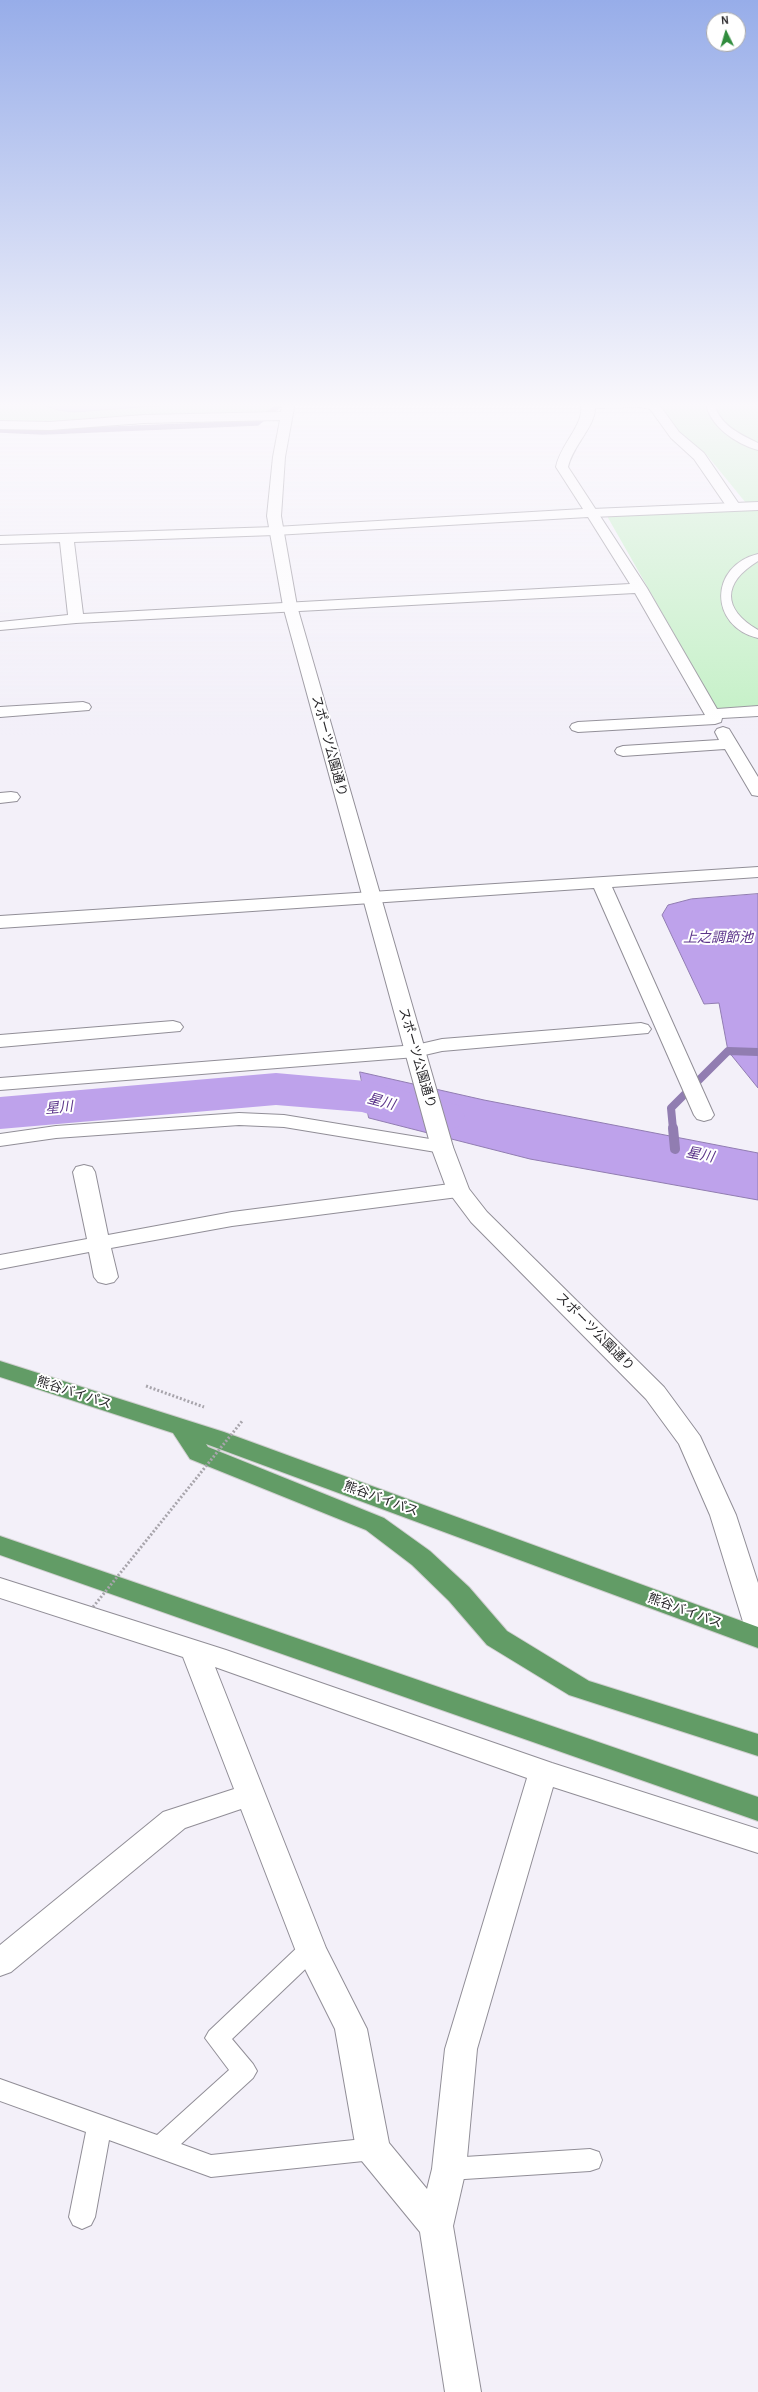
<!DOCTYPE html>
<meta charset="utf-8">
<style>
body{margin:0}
#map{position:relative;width:758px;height:2392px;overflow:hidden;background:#f3f0f9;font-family:Karla,sans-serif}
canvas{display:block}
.north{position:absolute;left:706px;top:12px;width:40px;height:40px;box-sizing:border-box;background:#fff;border:1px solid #a9a9aa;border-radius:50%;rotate:355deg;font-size:11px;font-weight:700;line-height:16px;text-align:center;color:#28272a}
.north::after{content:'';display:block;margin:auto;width:14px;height:18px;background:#308c3d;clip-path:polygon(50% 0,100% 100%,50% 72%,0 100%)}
</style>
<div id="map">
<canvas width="758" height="2392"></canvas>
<div class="north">N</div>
</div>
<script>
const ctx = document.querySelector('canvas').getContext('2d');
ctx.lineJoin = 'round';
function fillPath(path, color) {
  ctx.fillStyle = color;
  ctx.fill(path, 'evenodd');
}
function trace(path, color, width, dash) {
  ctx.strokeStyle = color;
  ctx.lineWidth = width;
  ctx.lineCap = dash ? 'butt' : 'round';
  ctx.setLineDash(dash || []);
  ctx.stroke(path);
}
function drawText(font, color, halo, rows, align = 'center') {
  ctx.font = font + ' Karla,"Noto Sans JP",sans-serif';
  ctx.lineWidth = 4;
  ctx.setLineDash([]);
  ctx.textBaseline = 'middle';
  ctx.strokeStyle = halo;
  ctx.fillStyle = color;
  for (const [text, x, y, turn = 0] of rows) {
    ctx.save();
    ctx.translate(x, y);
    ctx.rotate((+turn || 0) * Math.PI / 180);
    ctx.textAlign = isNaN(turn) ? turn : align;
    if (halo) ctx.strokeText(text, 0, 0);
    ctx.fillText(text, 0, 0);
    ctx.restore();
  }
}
fillPath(new Path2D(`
 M0,402H271V413L59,423L0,421Z
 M657,402H758V707L717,709L607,516L750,508L706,454L678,431Z`), '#c2f0c4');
const water = new Path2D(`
 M47,402H207L74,412L58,410L43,405Z
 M758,894V1088L728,1051L719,1003L704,1004L662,915L668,905L691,899Z
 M360,1072L484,1100L758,1153V1200L530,1159L369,1118Z`);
fillPath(water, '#bea2eb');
trace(water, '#917db1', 1);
trace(new Path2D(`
 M0,430L43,432L257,423L283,402`), '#917db1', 5.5);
trace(new Path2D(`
 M673,1129L671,1108L728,1051L758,1052`), '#917db1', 8);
trace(new Path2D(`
 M673,1128L675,1149`), '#917db1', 10);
fillPath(new Path2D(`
 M276,1073L366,1081L458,1105L465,1116L458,1127L439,1132L401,1124L362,1112L276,1105L0,1129V1097Z`), '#bea2eb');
const lane = new Path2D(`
 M706,402H714C718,424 739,434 758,443V450C736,444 708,425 706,402Z
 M758,554V561C722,583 722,609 758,630V638C709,626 709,566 758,554Z
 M311,1939L319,1942L322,1949L319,1956L232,2039L253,2064L257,2071L253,2078L181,2144L211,2155L373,2138L382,2141L385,2149L382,2157L373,2160L211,2177L109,2140L95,2217L91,2225L82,2229L73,2225L69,2217L86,2132L0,2101V2079L157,2135L229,2070L205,2038L209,2031L303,1942Z
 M590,2149L599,2152L602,2160L599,2168L590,2171L449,2180L440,2177L437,2169L440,2161L449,2158Z`);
const street = new Path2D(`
 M580,402L658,403L679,432L704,453L741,507L734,511L729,510L694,459L671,438L650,409L641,407L595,408C595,427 573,445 568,467L647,588L717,709L758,706V716L722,718L721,722L715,724L578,732L572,730L570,727L572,724L578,722L705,715L635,593L76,623L0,630V622L68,615L60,542L0,544V536L275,527L583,509L556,467C560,444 588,421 580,402ZM588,517L630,584L83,614L74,542L275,535Z
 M83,702L89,704L91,707L89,710L0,717V707Z
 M723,727L729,729L758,777V796L752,795L725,749L623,756L617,754L615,751L617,748L623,746L719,740L715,732L717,729Z
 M11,792L17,793L20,797L17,801L0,803V793Z
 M758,867V877L612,887L714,1115L711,1119L704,1121L697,1119L694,1115L594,888L0,928V916Z
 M173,1021L180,1023L183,1027L180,1031L0,1047V1035Z
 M641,1023L648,1025L651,1029L648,1033L442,1051L416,1057L0,1090V1078L416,1045L442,1039Z
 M239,1113L284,1115L442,1141L450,1142L453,1147L450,1152L442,1153L284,1127L239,1125L56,1138L0,1146V1134L56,1126Z
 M84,1165L92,1167L95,1172L108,1235L232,1212L458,1183L466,1185L469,1190L466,1195L458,1197L232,1226L111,1248L118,1277L114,1282L106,1284L98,1282L94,1277L89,1252L0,1269V1255L87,1239L73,1172L76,1167Z
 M0,1578L226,1650L552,1763L758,1829V1853L553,1787L477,2049L466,2169L453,2226L481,2392H445L420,2232L361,2160L356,2149L335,2029L295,1949L241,1809L185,1828L11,1972L0,1976V1945L163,1812L234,1789L183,1657L0,1598ZM215,1667L527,1778L445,2049L432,2169L427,2189L389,2143L367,2029L326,1948Z`);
const secondary = new Path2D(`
 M283,402H295L285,457L281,516L297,606L453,1147L469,1189L487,1212L664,1387L700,1436L736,1515L758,1583V1635L748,1632L744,1625L710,1515L679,1444L646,1399L471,1222L447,1190L431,1147L283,606L267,516L273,457L280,420L144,423L50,430L0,429V421L50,422L144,415L281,412Z
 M758,502V510L592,517L585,513L592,509Z`);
const highway = new Path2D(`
 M0,1361L224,1432L758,1627V1648L206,1444L208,1447L384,1518L430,1551L469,1587L507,1631L589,1681L758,1734V1756L569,1695L487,1645L449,1601L412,1565L366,1530L190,1459L173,1433L0,1377Z
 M0,1536L758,1797V1821L0,1555Z`);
trace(lane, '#918e97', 2);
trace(street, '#918e97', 2);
trace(secondary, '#918e97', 2);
trace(highway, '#d0cfd0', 2);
trace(new Path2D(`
 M146,1386L204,1407`), '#a8a5ac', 3, [2, 2]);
fillPath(lane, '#fff');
fillPath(street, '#fff');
fillPath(secondary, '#fff');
fillPath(highway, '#629c66');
trace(new Path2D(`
 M93,1607L243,1420`), '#a8a5ac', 3, [2, 2]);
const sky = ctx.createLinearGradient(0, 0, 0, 737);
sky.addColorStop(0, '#97ade9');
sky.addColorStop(0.55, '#faf8fc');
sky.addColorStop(1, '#faf8fc00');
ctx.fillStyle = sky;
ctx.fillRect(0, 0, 758, 737);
drawText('13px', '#28272a', '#fff', [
 ["スポーツ公園通り",329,746,75],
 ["スポーツ公園通り",417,1058,74],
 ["スポーツ公園通り",595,1332,45],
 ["熊谷バイパス",74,1393,18],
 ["熊谷バイパス",381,1499,20],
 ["熊谷バイパス",685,1611,20]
]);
drawText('italic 14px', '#5c358a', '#fff', [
 ["上之調節池",718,938],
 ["星川",381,1102,15],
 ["星川",59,1108,-5],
 ["星川",700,1155,11]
]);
</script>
